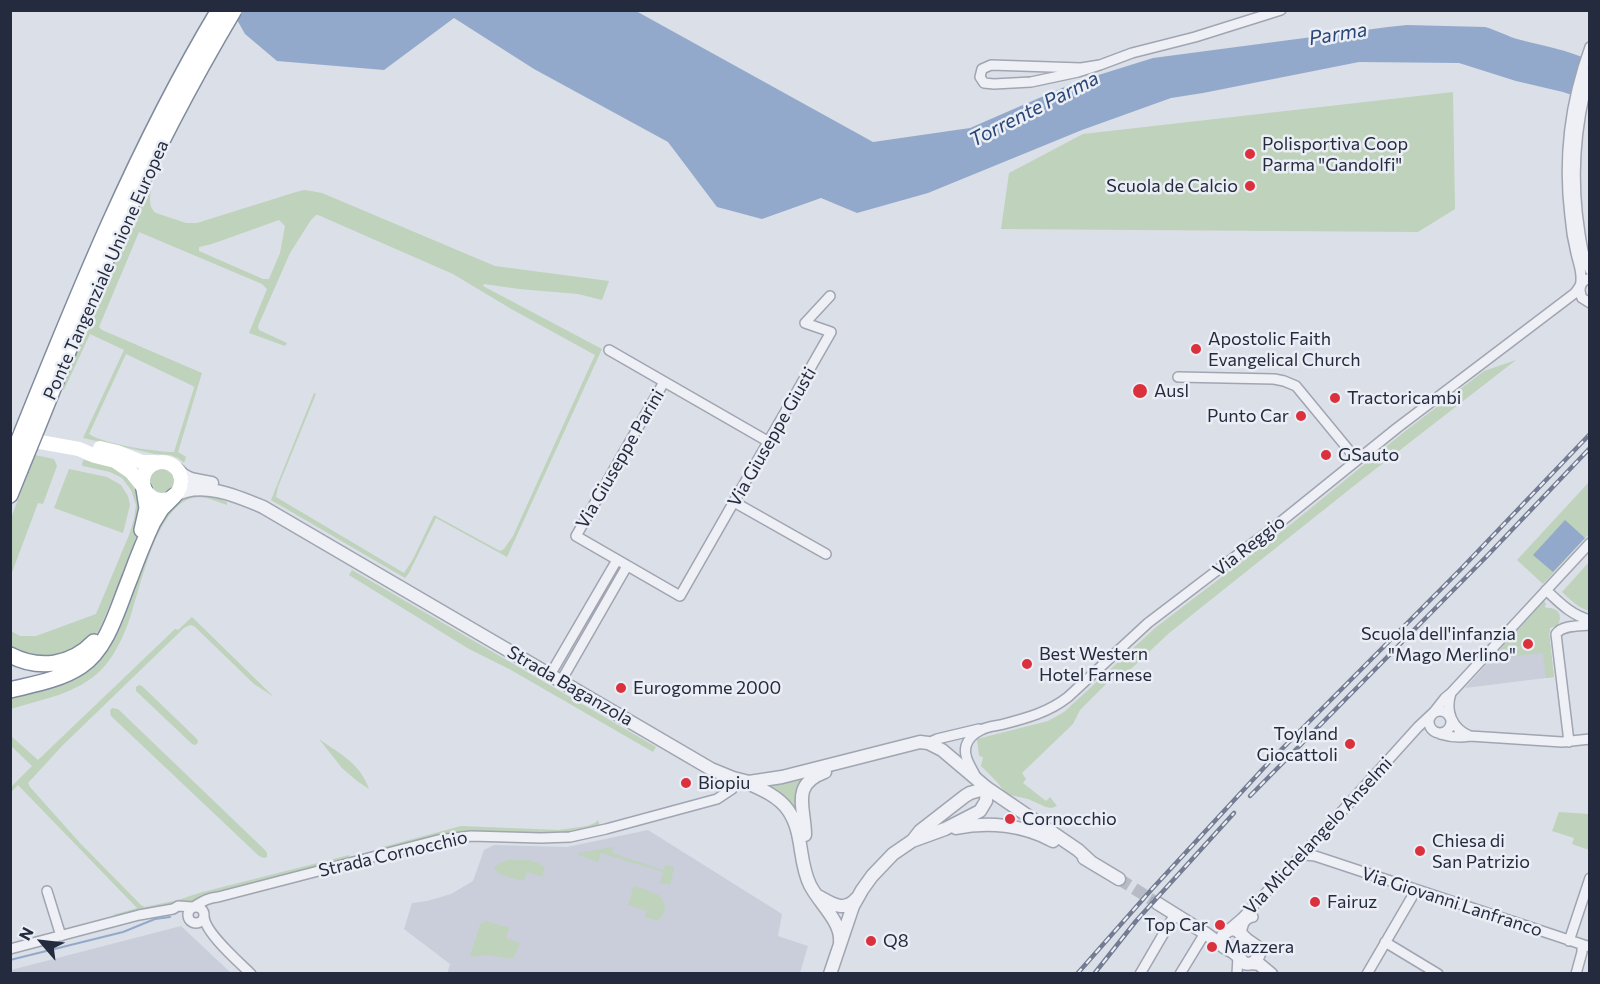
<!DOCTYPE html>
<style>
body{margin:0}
#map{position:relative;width:1600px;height:984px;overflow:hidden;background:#dbdfe7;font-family:Commissioner,sans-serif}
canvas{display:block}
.frame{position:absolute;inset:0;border:12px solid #242b3f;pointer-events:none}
.north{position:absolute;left:12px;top:912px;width:60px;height:60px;-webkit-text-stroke:4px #ebeef5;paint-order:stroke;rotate:298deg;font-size:16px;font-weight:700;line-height:24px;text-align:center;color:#242b3f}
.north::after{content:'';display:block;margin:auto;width:21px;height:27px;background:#242b3f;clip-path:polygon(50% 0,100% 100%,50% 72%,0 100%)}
</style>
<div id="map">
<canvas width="1600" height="984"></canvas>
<div class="frame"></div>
<div class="north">N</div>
</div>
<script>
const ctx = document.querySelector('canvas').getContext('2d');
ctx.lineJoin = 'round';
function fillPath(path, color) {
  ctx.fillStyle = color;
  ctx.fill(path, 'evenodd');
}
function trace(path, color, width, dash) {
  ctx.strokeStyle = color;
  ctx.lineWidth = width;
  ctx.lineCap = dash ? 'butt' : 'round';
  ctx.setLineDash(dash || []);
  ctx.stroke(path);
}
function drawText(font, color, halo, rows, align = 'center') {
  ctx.font = font + ' Commissioner,sans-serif';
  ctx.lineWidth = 5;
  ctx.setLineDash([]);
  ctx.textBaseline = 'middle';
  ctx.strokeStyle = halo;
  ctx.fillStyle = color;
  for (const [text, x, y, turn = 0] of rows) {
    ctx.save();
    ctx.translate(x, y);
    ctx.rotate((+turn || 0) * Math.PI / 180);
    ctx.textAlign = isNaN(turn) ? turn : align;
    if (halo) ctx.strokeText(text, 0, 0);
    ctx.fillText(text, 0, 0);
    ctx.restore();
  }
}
fillPath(new Path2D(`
 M1544,601L1546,604L1544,606L1546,608H1552L1558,611L1560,615L1559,623L1556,626L1550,628V632L1549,633L1554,677L1465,688Z
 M648,830L782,914L778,936L808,946L800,973L447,974L450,964L404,929L412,903L427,901L451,894L473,881L484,850L494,845L567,847Z
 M181,926L231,973H11V970Z`), '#c9ceda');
fillPath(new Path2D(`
 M1453,92L1455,209L1418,232L1001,229L1009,173L1083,134Z
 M149,185L151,186C151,196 147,206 156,213L186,223H197L296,192L305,190L322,193L495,266L609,281L602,300L578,294L519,289L484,284L483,286L602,349L507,557L436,518L409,573L405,578L271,500L314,393L316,394L278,487L276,497L404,573L413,559L434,515L500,551L504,549L513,536L595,355L513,310L453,274L318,215H316L311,220L290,253L258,326L259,330L287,343L285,346L249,333L267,289L262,284L139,232L99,327L102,330L202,373L178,452L186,457L184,463L178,458L170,455L155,454L83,438L124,350L90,334L64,390L62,389L107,278ZM279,220L285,226L280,253L269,279H263L199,251V247L212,244ZM126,354L193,386L194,388L174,452C156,452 103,444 89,434Z
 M1516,360L1355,485L1203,606L1168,634L1116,683L1111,679L1080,710L1073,724L1022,773L1026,779L1023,783L1046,801L1050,797L1057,806L1051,808L1046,807L1028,799L1006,794L998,783L981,766L983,757L979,756L977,739L1048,721L1064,712L1155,628L1295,521L1404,432L1484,371Z
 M35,455L54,459L57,466L43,504L38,503L11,575V518Z
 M83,460C94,462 105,463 115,467C127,472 141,489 142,502C142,537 117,588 103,621L99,630L90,642L47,661L11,650V631L20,636H36L96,614L129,535L134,519L136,505L131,490L122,478L110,472L83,466L82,465Z
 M69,469L107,477L121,485L128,496L130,505L123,533L54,508Z
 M150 481a12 12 0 1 1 24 0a12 12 0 1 1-24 0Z
 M1589,482V534L1543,584L1517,560Z
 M190,494L209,495L227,502V505C216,501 203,495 192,498C157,508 143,578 133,608C127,629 117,653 102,669C78,694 42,699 11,709V694L85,668L160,520L180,499Z
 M1589,562L1590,611C1578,608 1571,600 1562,592Z
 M352,570L656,747L653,752L511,670L469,649L349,575Z
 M1544,601L1546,604L1544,607L1556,610L1560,618L1558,625L1550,628V632L1549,633L1554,677L1546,678L1543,653L1499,658L1495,655Z
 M192,617L274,697L254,684L194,626L190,625L184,628L62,746L28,783L30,787L80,843L141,905L145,907L173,901L171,905L118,917L113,915L137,908L18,785L11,792V787L32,766L11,746V736L38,760L175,629L178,630Z
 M139,685L142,686L196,738L198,741L197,744L194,745L191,743L136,691V687Z
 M112,708L118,709L265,850L267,853V857L264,858L259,856L111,716L110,711Z
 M319,739C340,754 360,763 369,789L357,781L342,768Z
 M810,775L799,819L761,784Z
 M1559,812L1589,814V850L1572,844L1574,838L1552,831Z
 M598,820L600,827L579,832L550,835L466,832L436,837L377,851L375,849L461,826L559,830L587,826L595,823Z
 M612,847L613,848L612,853L663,870L666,865L674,867L670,885L660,883L663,872L601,853L598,862L578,855L579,853Z
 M349,855V858L347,860L203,897L187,903H179L178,900L199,893Z
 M507,860C521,860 534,858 545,868L542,877L527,872L524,881L501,875L494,869L497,865Z
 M634,886C645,890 665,893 665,908C664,914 661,917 657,921L645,917L647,911L628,905Z
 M486,921L509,928L506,938L520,943L514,957L511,959L488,955L471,957L470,955L479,928L480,924Z`), '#bfd2bb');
fillPath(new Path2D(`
 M232,11H636L873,142L970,128L1076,82L1153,58L1388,27L1407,25L1485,27C1497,30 1508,37 1521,40C1544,46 1567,50 1589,60V101L1563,92L1516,81L1459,63L1359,62L1203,93L1171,98L1082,130L928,193L857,213L821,198L762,219L717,207L668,142L534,69L454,18L384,70L277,61L245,34Z
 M1565,520L1585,538L1553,572L1533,555Z`), '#92a9cc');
trace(new Path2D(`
 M10,960L123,932L155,919L170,917`), '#92a9cc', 2);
trace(new Path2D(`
 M1119,879L1157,903`), '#b6bbc5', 12, [12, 6]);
const minor = new Path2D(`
 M1100,65L1081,68L991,65L982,69L980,77L984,83L994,84L1031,82L1078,72L1100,65L1132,53L1195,37L1281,10
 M1590,72C1575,125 1571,179 1580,234C1582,246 1583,259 1590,270
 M1590,278C1580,281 1578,289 1582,298L1590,303
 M609,350L769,442
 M1178,377L1274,379L1284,381L1296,386L1357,460
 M664,382L576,536L680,596L831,332L805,323L830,296
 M734,502L826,554
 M1546,590C1560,603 1571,615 1590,620
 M550,675L617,560
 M561,681L627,566
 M1451,693C1445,711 1452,729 1470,736
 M1429 722a11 11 0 1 1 22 0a11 11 0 1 1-22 0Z
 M1440,734C1450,737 1459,738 1470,736L1562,742L1590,739
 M1569,742L1556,634C1562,625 1579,626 1590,625
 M928,743L937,739L979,729
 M976,777C972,768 963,757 966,746C968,739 975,733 981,730C988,726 997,726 1004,724C1027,718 1049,712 1068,697L1148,623L1278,524L1397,428L1575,293C1578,289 1581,286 1581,281C1582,271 1578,262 1576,253C1573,241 1571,229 1570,216C1563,159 1570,101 1590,47
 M1298,859L1306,855L1315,856L1590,947
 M47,891L61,936
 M188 915a8 8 0 1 1 16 0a8 8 0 1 1-16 0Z
 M204,916C204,932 239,962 251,974
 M1228,930L1242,918L1325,830L1418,727L1434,712L1445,698L1451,693L1590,543
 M1242,935C1241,927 1244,918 1253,917
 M1569,941L1590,878
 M1385,942L1438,974
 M10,949L139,915L173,909L178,906L193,907C202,902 207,898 218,897L438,840L471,836L541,838L570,837L606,829L717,799L732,789L737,780
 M1140,974L1175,914
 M1180,974L1205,933
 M1237,974L1238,957
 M1367,974L1416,890
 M1576,974L1582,952V945`);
const tertiary = new Path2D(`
 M178,470C187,481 198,480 212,483
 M174,496C200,480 237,496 263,507L711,769L733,778L749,782L782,777L920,742L928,743L942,750L987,788L1078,850L1091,862
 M745,782C761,789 778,796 788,810C804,833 798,861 810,885C819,903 842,922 840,942
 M956,828C988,821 1024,825 1053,841
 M805,835C805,807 790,785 825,772
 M913,840L920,831L965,796L970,793L987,788
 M1084,858L1119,879
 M818,896C831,903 844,913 856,899
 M1157,903L1205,933L1224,947
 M1233,929L1238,931L1247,940L1257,947L1259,954L1255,962C1241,968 1243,958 1233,952C1230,950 1227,949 1224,947C1219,939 1223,931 1233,929Z
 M1253,963L1259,964L1271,974
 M830,974L853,906L862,890L872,876L893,854L912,841L945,829L980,811L986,801L987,788`);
const trunk = new Path2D(`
 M10,495L20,470
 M142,530L147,508L144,489
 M10,655C39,670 71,666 94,642
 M10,690C34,684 60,680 81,666C108,648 118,607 130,578C137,559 144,541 153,522L161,509L174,496`);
trace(minor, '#a0a5b1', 12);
trace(tertiary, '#a0a5b1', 15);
trace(trunk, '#818b9f', 18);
trace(minor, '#eef0f5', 9);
trace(tertiary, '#eef0f5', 12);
trace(new Path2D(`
 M10,437H12
 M40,442L79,449L95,456L115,461L131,472L143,487
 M100,448L117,452L142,462H155
 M143 481a19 19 0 1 1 38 0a19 19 0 1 1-38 0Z`), '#fff', 14);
trace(trunk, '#fff', 15);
const rail = new Path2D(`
 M1250,796L1488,555L1590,448
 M1077,974L1152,889L1273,758L1461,569L1590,434
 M1094,974L1136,921L1234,813`);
trace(rail, '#737c92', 4.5);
trace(rail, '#ebeef5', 2, [7]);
const trunkBridge = new Path2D(`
 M10,462C72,308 133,153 219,10
 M20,470C52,393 82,314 116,237C151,159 190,84 234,10`);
trace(trunkBridge, '#818b9f', 18, []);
trace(trunkBridge, '#fff', 15);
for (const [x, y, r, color] of [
 [1250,154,6,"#db313d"],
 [1250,186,6,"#db313d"],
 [1196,349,6,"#db313d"],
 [1140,391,8,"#db313d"],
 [1335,398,6,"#db313d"],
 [1301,416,6,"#db313d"],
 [1326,455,6,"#db313d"],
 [1528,644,6,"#db313d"],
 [1027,664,6,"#db313d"],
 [621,688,6,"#db313d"],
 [1350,744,6,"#db313d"],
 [686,783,6,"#db313d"],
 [1010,819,6,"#db313d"],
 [1420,851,6,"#db313d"],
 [1315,902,6,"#db313d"],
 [1220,925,6,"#db313d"],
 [871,941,6,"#db313d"],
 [1212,947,6,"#db313d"]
]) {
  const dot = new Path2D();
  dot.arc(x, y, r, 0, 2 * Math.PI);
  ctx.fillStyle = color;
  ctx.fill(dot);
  trace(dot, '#ebeef5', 2);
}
drawText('18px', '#242b3f', '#ebeef5', [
 ["Polisportiva Coop",1262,144],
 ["Parma \"Gandolfi\"",1262,165],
 ["Scuola de Calcio",1238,186,"right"],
 ["Apostolic Faith",1208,339],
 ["Evangelical Church",1208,360],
 ["Ausl",1154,391],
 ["Tractoricambi",1347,398],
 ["Punto Car",1289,416,"right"],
 ["GSauto",1338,455],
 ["Scuola dell'infanzia",1516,634,"right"],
 ["\"Mago Merlino\"",1516,655,"right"],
 ["Best Western",1039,654],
 ["Hotel Farnese",1039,675],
 ["Eurogomme 2000",633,688],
 ["Toyland",1338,734,"right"],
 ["Giocattoli",1338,755,"right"],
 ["Biopiu",698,783],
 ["Cornocchio",1022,819],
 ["Chiesa di",1432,841],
 ["San Patrizio",1432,862],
 ["Fairuz",1327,902],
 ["Top Car",1208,925,"right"],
 ["Q8",883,941],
 ["Mazzera",1224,947]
], 'left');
drawText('18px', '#242b3f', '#ebeef5', [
 ["Ponte Tangenziale Unione Europea",106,270,-66],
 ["Via Giuseppe Giusti",772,437,-60],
 ["Via Giuseppe Parini",620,459,-60],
 ["Via Reggio",1249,546,-38],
 ["Strada Baganzola",570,686,30],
 ["Via Michelangelo Anselmi",1318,836,-47],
 ["Strada Cornocchio",393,854,-13],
 ["Via Giovanni Lanfranco",1452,902,18]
]);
drawText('italic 20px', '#2a4676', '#ebeef5', [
 ["Parma",1338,34,-9],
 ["Torrente Parma",1034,109,-27]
]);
</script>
